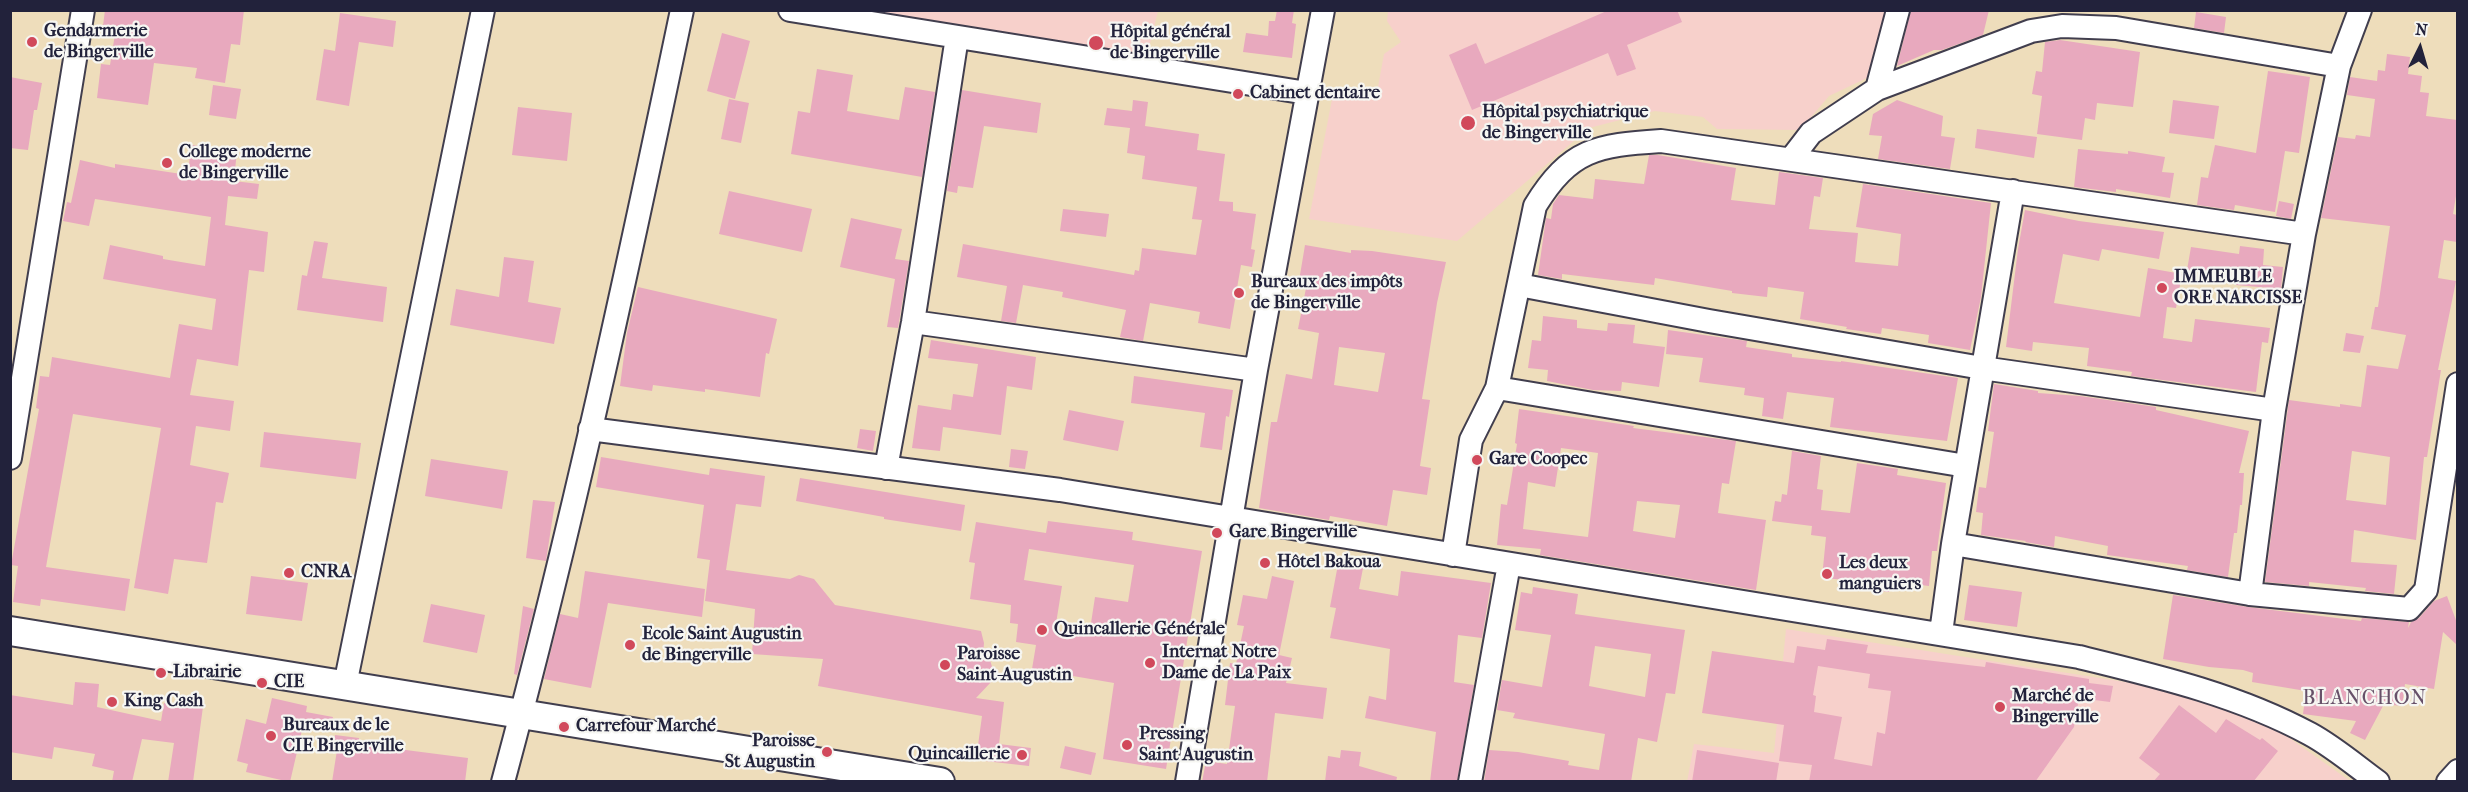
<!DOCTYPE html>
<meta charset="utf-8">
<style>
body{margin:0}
#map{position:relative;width:2468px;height:792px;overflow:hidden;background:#edb;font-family:"IM FELL French Canon",serif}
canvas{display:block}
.frame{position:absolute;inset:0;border:12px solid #22223b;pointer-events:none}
.north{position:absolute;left:2390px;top:18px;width:60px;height:60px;-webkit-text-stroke:4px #f6f6f2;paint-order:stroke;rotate:5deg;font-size:16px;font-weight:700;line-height:24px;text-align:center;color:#22223b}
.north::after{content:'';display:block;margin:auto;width:21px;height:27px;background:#22223b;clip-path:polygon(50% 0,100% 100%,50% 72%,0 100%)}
</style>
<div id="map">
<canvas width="2468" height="792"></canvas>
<div class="frame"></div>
<div class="north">N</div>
</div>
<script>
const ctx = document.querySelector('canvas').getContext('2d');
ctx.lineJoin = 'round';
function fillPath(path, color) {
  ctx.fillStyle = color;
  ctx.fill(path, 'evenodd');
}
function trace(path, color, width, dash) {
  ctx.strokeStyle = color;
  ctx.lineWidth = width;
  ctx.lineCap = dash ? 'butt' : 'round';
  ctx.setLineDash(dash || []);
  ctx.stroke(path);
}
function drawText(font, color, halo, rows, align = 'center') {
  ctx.font = font + ' "IM FELL French Canon",serif';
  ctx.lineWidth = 4.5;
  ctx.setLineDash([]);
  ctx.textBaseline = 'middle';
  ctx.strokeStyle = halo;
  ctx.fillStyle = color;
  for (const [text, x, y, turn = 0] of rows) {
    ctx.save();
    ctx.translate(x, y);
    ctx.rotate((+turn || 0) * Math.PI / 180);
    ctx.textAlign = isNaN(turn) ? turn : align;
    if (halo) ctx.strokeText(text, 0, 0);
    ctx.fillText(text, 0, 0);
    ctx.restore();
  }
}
fillPath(new Path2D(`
 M850,11H1158L1146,60Z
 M1388,11H1889L1871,76L1829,96L1800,130L1717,129L1703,117L1655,111L1589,128L1457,241L1309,219L1333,94L1376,98L1384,54L1401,42L1387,21Z
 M1786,629L2170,689L2271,725L2350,781L1687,782L1694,744L1774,753Z`), '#f7d0cb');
fillPath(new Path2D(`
 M105,10H244L240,45L231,44L225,83L195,78L197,68L154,63L148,105L97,98L101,64L110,65L116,28L103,26Z
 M1277,10H1294L1292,23L1296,24L1292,58L1243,52L1246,33L1268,36L1269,21H1275Z
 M1609,10H1677L1682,22L1627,45L1636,69L1617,76L1608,53L1472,110L1449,55L1476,43L1485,64Z
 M1911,10H1989L1983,35L1942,50H1934L1897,66Z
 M2196,12L2226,17L2224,33L2194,28Z
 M340,13L396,21L393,47L359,42L349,106L316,100L324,49L335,51Z
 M722,33L750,41L735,99L707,91Z
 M2060,40L2140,52L2133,107L2097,103L2095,120L2085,118L2082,140L2037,134L2042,96L2032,94L2036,71L2042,72L2045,42Z
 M2387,54L2410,57L2408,74L2422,76L2420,92L2429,93L2426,116L2457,120V190L2453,214L2457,215V242L2444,240L2438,278L2456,281L2438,370H2441L2427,457H2424L2416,540L2354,530L2351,562L2397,565L2394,594L2365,591L2366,588L2309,582V586L2265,582L2289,400L2340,407V404L2361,407L2367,365L2398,369L2406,335L2371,329L2375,307H2378L2390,226L2321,218L2338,137L2355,139L2356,135L2370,137L2375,99L2347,95L2350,77L2377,81L2378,70L2385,71ZM2352,451L2390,457L2386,505L2346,500Z
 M817,69L853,75L847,111L899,120L905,87L935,92L922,177L791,154L798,111L810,113Z
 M2268,71L2310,77L2299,153L2285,151L2275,212L2235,205L2234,210L2197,205L2201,177L2208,178L2215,145L2256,153Z
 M10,77L42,83L37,110H34L28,150L10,148Z
 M213,85L241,89L236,119L209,115Z
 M962,90L1041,103L1037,133L984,126L973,188L958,186L957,193L947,191Z
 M729,99L749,103L741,143L721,139Z
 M1133,100L1148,102L1145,126L1199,134L1197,150L1225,154L1219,201L1233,202V211L1256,214L1251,249L1255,250L1252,267L1241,265L1230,329L1198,323L1200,312L1150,303L1143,341L1120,337L1126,310L1062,297L1063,292L1023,285L1016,323L1001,321L1007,286L957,277L963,244L1134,275L1135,270L1139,271L1142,248L1196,255L1202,220L1192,219L1197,187L1142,179L1145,156L1127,153L1130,128L1104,125L1107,108L1132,111Z
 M1897,100L1943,116L1941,136L1955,138L1950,169L1878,159L1882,136L1869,135L1873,114Z
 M2173,100L2219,106L2214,139L2169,133Z
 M518,107L572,113L567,161L512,155Z
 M1977,129L2037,137L2034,158L1975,148Z
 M191,145L237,150L234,181L259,184L257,199L228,196L225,225L268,232L264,272L249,270L238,366L197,359L190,395L234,401L230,431L196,426L190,465L229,473L223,503L216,502L207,563L174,559L168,594L134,588L161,428L73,414L46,567L130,579L125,611L41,599L40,606L13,602L18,566L11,565L39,409L36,408L40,376L49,377L52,357L170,378L179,324L212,330L216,299L103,279L110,245L163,256V259L205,266L211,217L95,199L89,226L63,221L67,202L71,203L80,160L115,168V164L188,175Z
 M2078,149L2128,154V151L2165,157L2162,172L2174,173L2170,198L2116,189V192L2074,187Z
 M1649,155H1658L1736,168L1731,200L1775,205L1779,172L1823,178L1820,197L1814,196L1809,229L1858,233L1855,262L1898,266L1901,234L1856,227L1863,184L1991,203L1981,297L1970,350L1928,343L1929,335L1882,328L1881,334L1846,329L1847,327L1800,319L1804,292L1768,287L1767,297L1732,293V291L1655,278L1654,285L1562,274V279L1538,275L1546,218L1551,219L1553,204L1559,195L1593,199L1595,179L1644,184Z
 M729,191L812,209L802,252L719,234Z
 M2279,201L2294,204L2291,219L2276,216Z
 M1063,209L1109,214L1106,237L1060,231Z
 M2025,210L2079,221L2164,232L2159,259L2102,249L2099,261L2063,254L2054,303L2140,317L2148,268L2182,274L2176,308L2167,307L2163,338L2192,342L2195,319L2270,328L2268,343L2262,342L2256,392L2131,376L2132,372L2087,366L2089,348L2033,342L2032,351L2006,347L2018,249Z
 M851,218L902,229L895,259L909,261L898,328L887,327L895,279L840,267Z
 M314,241L328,243L322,278L387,287L383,322L297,310L302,275L307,276Z
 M1305,245L1351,253V250L1372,251L1446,262L1437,303L1422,399L1430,400L1420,466L1431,468L1427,495L1393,490L1387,526L1330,516L1329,520L1259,508L1271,422H1277L1286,374L1312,379L1319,333L1298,329L1307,283L1299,281ZM1339,347L1385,353L1378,392L1334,385Z
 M2240,246L2264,249L2263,265L2283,267L2281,289L2236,285V277L2187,270L2191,247L2239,254Z
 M504,257L534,261L528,302L561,308L554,344L450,325L456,289L499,297Z
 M638,287L777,319L769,354L766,353L760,397L705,389V392L653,385L652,391L620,386L627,333Z
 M1543,316L1577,320V328L1607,331L1608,323L1635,325L1633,343L1665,347L1659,387L1622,382L1621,391L1593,390L1547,381L1548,370L1528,368L1532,340L1541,341Z
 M1668,330L1747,341L1746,347L1792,354V357L1841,362V361L1958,378L1947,441L1830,427L1834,398L1787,392L1783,419L1762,416L1764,398L1744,395L1745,388L1699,382L1703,358L1666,354Z
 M2346,333L2364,336L2360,353L2343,351Z
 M931,340L1036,357L1032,390L1007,386L1001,435L943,427L940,451L912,448L918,405L951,410L953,394L973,397L978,364L928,358Z
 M1134,376L1233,390L1229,417L1226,416L1222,450L1200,447L1205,413L1131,403Z
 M1994,384L2038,391V393L2080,396L2156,407V410L2249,431L2239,473H2244L2242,505H2240L2237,533H2234L2228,577L2187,570L2188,566L2107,555L2108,546L2055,536L2054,547L2025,542L2026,541L1981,535L1983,513L1976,512L1979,487L1986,488L1994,432L1988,431Z
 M1519,409L1634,426L1633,428L1736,441L1729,484L1722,483L1718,513L1766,520L1756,590L1540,555L1541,549L1497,545L1501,504L1507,505L1517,444L1515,443ZM1561,448L1598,453L1588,537L1523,529L1528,482L1555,487ZM1637,501L1680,505L1675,538L1633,531Z
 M1069,410L1124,421L1118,451L1063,440Z
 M860,429L876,431L873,451L857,448Z
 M264,432L361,443L356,479L260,467Z
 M1011,449L1028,451L1025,469L1009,467Z
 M1792,451L1821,456L1817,489L1823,490L1821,510L1850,513L1857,463L1898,469L1897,475L1946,483L1937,551H1932L1929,586L1890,581L1889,592L1846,587L1847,580L1822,578L1826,537L1811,535L1812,526L1772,521L1775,501L1781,502L1782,494L1787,495Z
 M601,457L709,475L710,468L765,476L761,507L736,504L726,570L790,579L799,575L814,579L835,605L981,631L984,643L983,654L990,660L993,670L992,681L976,698L1004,702L999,744L1031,748L1029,766L976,760L982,716L818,686L823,659L752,654L755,609L705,601L710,560L697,558L704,505L596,487Z
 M431,459L508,471L502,509L425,496Z
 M800,478L965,505L961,531L884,519V517L796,501Z
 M533,500L555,502L546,561L526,558Z
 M1048,521L1133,532L1132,540L1202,551L1166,769L1103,759L1114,683L1032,669L1036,645L1016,642L1018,624L1010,623L1011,605L970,599L975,563L969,562L976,522L1046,533ZM1029,549L1134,565L1128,602L1095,597L1089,636L1055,630L1062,586L1024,580Z
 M1339,559L1364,563L1359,589L1398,596L1401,571L1491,583L1482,638L1458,635L1454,682L1474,685L1457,782H1430L1436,732L1365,718L1369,696L1386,700L1390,649L1330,638L1336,608L1330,607Z
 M585,571L705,589L702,617L608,603L591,688L544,679L560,614L578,618Z
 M251,576L308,583L302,621L246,614Z
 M1272,576L1294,581L1279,655L1292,658L1286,683L1327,688L1323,719L1275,713L1267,782H1202L1206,761L1227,764L1235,706L1225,705L1230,663L1236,664L1244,626L1237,625L1243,595L1267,599Z
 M1969,585L2022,592L2017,627L1964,620Z
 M1533,587L1578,594L1575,614L1685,630L1675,694L1666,693L1657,742L1638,738L1631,782H1484L1489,750L1518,752L1569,761L1568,765L1599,770L1605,734L1513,718L1515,713L1497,710L1502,680L1542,687L1551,635L1515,630L1521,592L1532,594ZM1595,646L1651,654L1645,697L1589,686Z
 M2173,595L2248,607L2361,621L2362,618L2409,622L2408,628L2411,622L2419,618L2434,601L2447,596L2457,623V645L2443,632L2434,689L2405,684L2402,706L2384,704L2365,740L2350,733L2356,721L2303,714L2306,691L2252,682L2253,673L2243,670L2209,667L2163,659Z
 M431,604L485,615L477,653L423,642Z
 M523,606L534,609L517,675L514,674Z
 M1827,639L1868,645L1866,653L1985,667L1986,662L2089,679V683L2113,686L2110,702L2079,698L2074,727L2035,782H1809L1812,765L1779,761L1784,725L1702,713L1712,651L1794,663L1797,646L1825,650ZM1818,666L1870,674L1868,688L1891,691L1885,734L1877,732L1872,766L1834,759L1842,717L1814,712L1816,696L1813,695Z
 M75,682L99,684L97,707L161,721L164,703L182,705L183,696L204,699L193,782H168L174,743L142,739L132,782H112L114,771L92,766L95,754L54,747L52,759L10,752V695L73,705Z
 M272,698L307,706L306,712L333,717L330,731L303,726L290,782L246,772L248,764L237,761L246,719L266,724Z
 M2179,705L2216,733L2226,719L2260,740L2262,738L2278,751L2253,782H2153L2160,774L2139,758Z
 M335,735L359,738V744L468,758L465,782H332L337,750H334Z
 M1065,746L1096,753L1091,775L1060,768Z
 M1341,750L1361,752L1359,766L1397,777L1396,782H1325L1328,756L1340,758Z
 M1697,750L1779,763L1776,782H1692Z`), '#e8a9be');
const minor = new Path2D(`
 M790,10L1307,93
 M1877,89L2031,31L2062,26L2116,28L2339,66
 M1791,159L1811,133L1877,89L1898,10
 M1519,285L1709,321L1982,368L2274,410
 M913,322L1256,370
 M1497,388L1966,466
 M590,429L1060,490L2079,657C2157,676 2238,695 2310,734C2334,747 2356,766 2378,782
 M10,458L83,10
 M886,468L913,322L957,37
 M1953,544L2250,594L2409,609L2426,590L2458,384
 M1453,555L1471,440L1497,388L1535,206C1570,149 1597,145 1661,141L2304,234
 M2250,594L2274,410L2304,234L2339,66L2360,10
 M1941,633L1953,544L2013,191
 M345,685L483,10
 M503,782C572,527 628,268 682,10
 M1187,782L1256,370L1323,10
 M1470,782L1509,564
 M2448,782L2458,771`);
const major = new Path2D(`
 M10,631L940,782`);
trace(minor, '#413e4e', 26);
trace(major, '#413e4e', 32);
trace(minor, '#fff', 22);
trace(major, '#fff', 28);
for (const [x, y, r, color] of [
 [32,42,6,"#d1495b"],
 [1096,43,8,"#d1495b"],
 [1238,94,6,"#d1495b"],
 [1468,123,8,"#d1495b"],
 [167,163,6,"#d1495b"],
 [2162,288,6,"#d1495b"],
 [1239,293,6,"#d1495b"],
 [1477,460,6,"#d1495b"],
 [1217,533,6,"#d1495b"],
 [1265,563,6,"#d1495b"],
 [289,573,6,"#d1495b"],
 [1827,574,6,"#d1495b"],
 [1042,630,6,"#d1495b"],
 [630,645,6,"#d1495b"],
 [1150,663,6,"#d1495b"],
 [945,665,6,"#d1495b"],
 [161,673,6,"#d1495b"],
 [262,683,6,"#d1495b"],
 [112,702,6,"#d1495b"],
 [2000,707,6,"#d1495b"],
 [564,727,6,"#d1495b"],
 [271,736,6,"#d1495b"],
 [1127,745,6,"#d1495b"],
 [827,752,6,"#d1495b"],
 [1022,755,6,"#d1495b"]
]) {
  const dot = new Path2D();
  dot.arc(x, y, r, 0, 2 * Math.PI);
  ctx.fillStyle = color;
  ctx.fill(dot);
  trace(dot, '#f6f6f2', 2);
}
drawText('bold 18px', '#22223b', '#f6f6f2', [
 ["Gendarmerie",44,32],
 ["de Bingerville",44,53],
 ["Hôpital général",1110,33],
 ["de Bingerville",1110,54],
 ["Cabinet dentaire",1250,94],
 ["Hôpital psychiatrique",1482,113],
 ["de Bingerville",1482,134],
 ["College moderne",179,153],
 ["de Bingerville",179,174],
 ["IMMEUBLE",2174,278],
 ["ORE NARCISSE",2174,299],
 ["Bureaux des impôts",1251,283],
 ["de Bingerville",1251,304],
 ["Gare Coopec",1489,460],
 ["Gare Bingerville",1229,533],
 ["Hôtel Bakoua",1277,563],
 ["Les deux",1839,564],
 ["manguiers",1839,585],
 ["CNRA",301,573],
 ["Quincallerie Générale",1054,630],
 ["Ecole Saint Augustin",642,635],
 ["de Bingerville",642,656],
 ["Internat Notre",1162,653],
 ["Dame de La Paix",1162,674],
 ["Paroisse",957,655],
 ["Saint-Augustin",957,676],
 ["Librairie",173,673],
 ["CIE",274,683],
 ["Marché de",2012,697],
 ["Bingerville",2012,718],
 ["King Cash",124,702],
 ["Bureaux de le",283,726],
 ["CIE Bingerville",283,747],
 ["Carrefour Marché",576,727],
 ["Pressing",1139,735],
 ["Saint Augustin",1139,756],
 ["Paroisse",815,742,"right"],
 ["St Augustin",815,763,"right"],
 ["Quincaillerie",1010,755,"right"]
], 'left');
ctx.letterSpacing = '1.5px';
drawText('20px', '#675169', '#f6f6f2', [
 ["BLANCHON",2365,699]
]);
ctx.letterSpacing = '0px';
</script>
